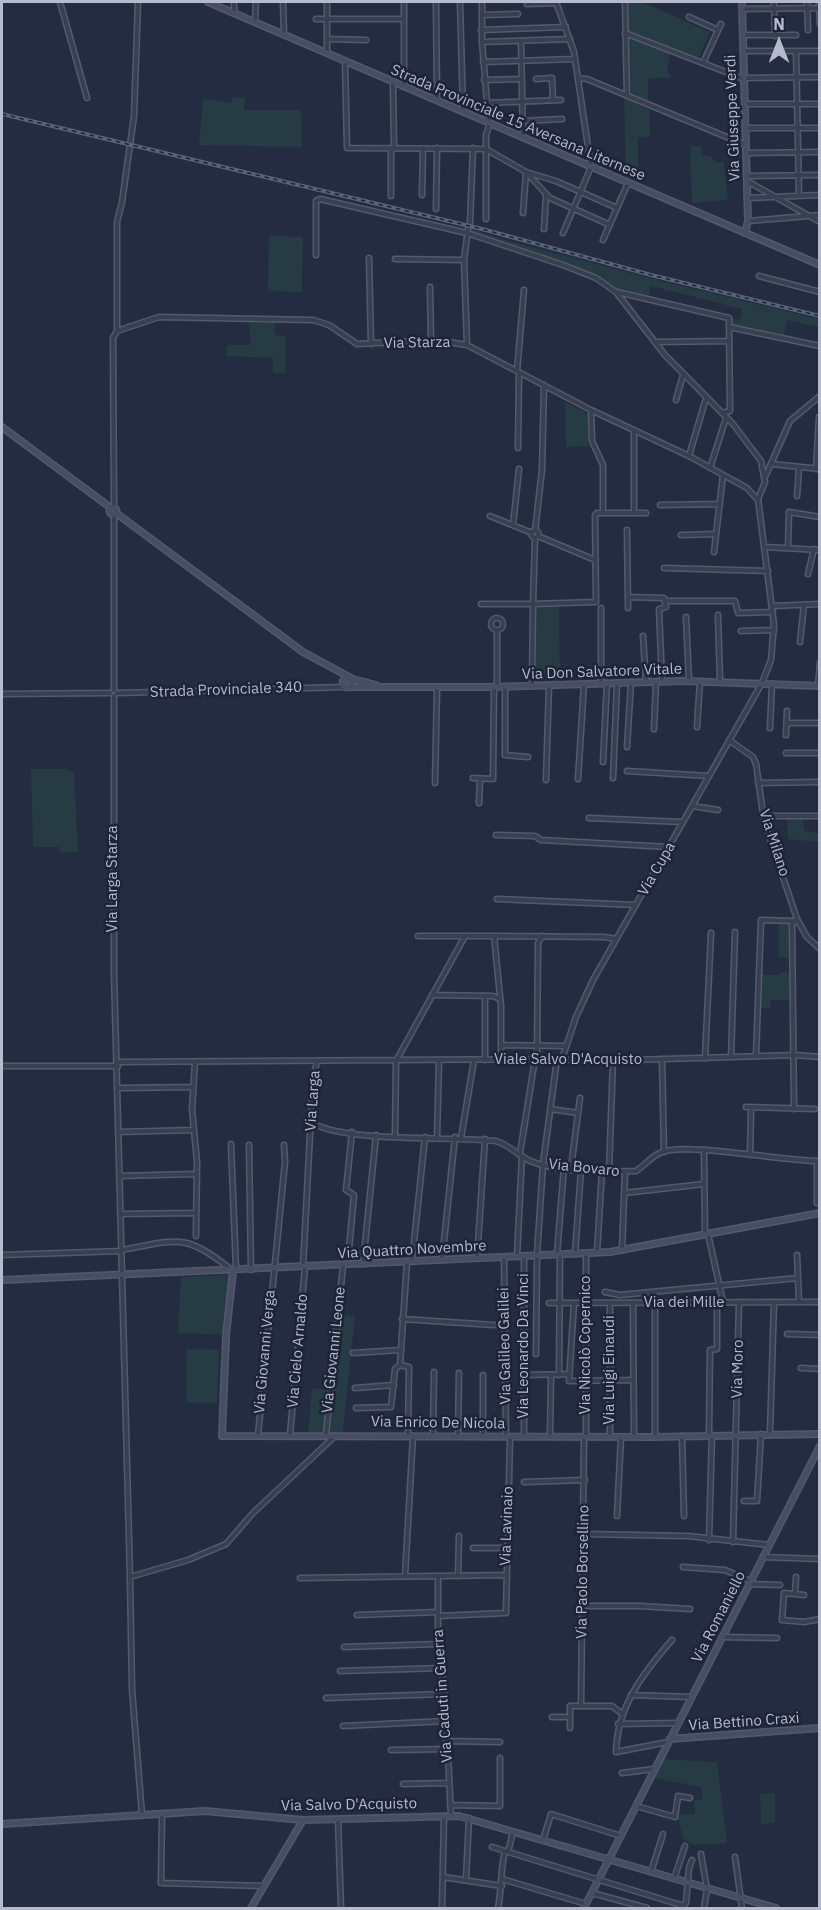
<!DOCTYPE html>
<meta charset="utf-8">
<style>
body{margin:0}
#map{position:relative;width:821px;height:1910px;overflow:hidden;background:#242c42;font-family:"IBM Plex Sans",sans-serif}
canvas{display:block}
.frame{position:absolute;inset:0;border:3px solid #b5bacc;pointer-events:none}
.north{position:absolute;left:749px;top:12px;width:60px;height:60px;-webkit-text-stroke:4px #1d2437;paint-order:stroke;rotate:0deg;font-size:16px;font-weight:700;line-height:24px;text-align:center;color:#b5bacc}
.north::after{content:'';display:block;margin:auto;width:21px;height:27px;background:#b5bacc;clip-path:polygon(50% 0,100% 100%,50% 72%,0 100%)}
</style>
<div id="map">
<canvas width="821" height="1910"></canvas>
<div class="frame"></div>
<div class="north">N</div>
</div>
<script>
const ctx = document.querySelector('canvas').getContext('2d');
ctx.lineJoin = 'round';
function fillPath(path, color) {
  ctx.fillStyle = color;
  ctx.fill(path, 'evenodd');
}
function trace(path, color, width, dash) {
  ctx.strokeStyle = color;
  ctx.lineWidth = width;
  ctx.lineCap = dash ? 'butt' : 'round';
  ctx.setLineDash(dash || []);
  ctx.stroke(path);
}
function drawText(font, color, halo, rows, align = 'center') {
  ctx.font = font + ' "IBM Plex Sans",sans-serif';
  ctx.lineWidth = 5;
  ctx.setLineDash([]);
  ctx.textBaseline = 'middle';
  ctx.strokeStyle = halo;
  ctx.fillStyle = color;
  for (const [text, x, y, turn = 0] of rows) {
    ctx.save();
    ctx.translate(x, y);
    ctx.rotate((+turn || 0) * Math.PI / 180);
    ctx.textAlign = isNaN(turn) ? turn : align;
    if (halo) ctx.strokeText(text, 0, 0);
    ctx.fillText(text, 0, 0);
    ctx.restore();
  }
}
fillPath(new Path2D(`
 M628,2H642L710,32L699,58L629,31Z
 M629,37L670,53L667,72L672,77L648,79V101L631,94Z
 M232,97L245,98L244,110H301L302,147L199,145L203,99L231,103Z
 M624,98L649,109L650,136L638,138V182L626,177Z
 M690,146H701L702,155L712,157L715,162H724L728,200L692,203Z
 M471,228L498,238L661,281L819,319V327L787,320L784,336L731,326V318L740,320L742,309L651,286L648,296L615,288L605,281L564,263L471,232Z
 M269,236L303,237L302,292L268,291Z
 M249,322L275,323V335L286,336L285,373H273V358L227,356V345H251Z
 M565,402L588,414V446L566,447Z
 M536,605H559L560,682L536,683Z
 M31,769H65L74,772L78,852H60V847H33Z
 M787,817H803L804,831L819,833V842L788,839Z
 M779,923H791L792,958L779,957Z
 M780,972L790,973L793,1000H771L770,1008H760L761,975H780Z
 M230,1275L224,1335L178,1333L181,1277Z
 M340,1314L355,1316L343,1432H328Z
 M187,1349L219,1350L217,1403L186,1402Z
 M312,1388L328,1390L324,1432L308,1433Z
 M664,1759L717,1762L727,1843L692,1845L684,1840L677,1815L695,1814L694,1800H702V1787L653,1778Z
 M775,1793V1823L761,1824L760,1794Z`), '#263b43');
const street = new Path2D(`
 M60,2L87,98
 M283,2L284,35
 M404,2V87
 M436,2L437,100
 M460,2L463,111
 M482,2V42L489,126L486,135V219
 M556,2L574,52L591,167L563,233
 M625,2L627,96
 M774,2L775,36
 M807,2L808,30
 M819,2L820,24
 M527,4L556,3
 M742,9L820,8
 M234,13V2
 M482,15L518,14
 M689,17L718,30
 M316,19H404
 M255,22L256,2
 M481,30L566,27
 M625,33L744,79
 M743,35H796
 M327,39L366,40
 M521,41L523,138
 M482,42L570,39
 M743,51H820
 M796,51L799,196
 M327,53V2
 M345,61L347,148L486,149L526,172L550,198L610,225
 M483,62L575,59
 M703,63L721,24
 M578,78L587,79L746,145
 M744,78L820,77
 M536,79L552,78L553,100
 M484,80L522,79
 M393,83L394,149
 M486,103L561,100
 M745,104H820
 M523,121L562,119
 M745,128H820
 M746,153L820,152
 M747,176L820,175
 M747,181L820,222
 M422,195L423,149
 M391,196V149
 M747,198L820,195
 M436,209L437,148
 M523,213L526,172L556,181L617,208
 M748,221L820,215
 M470,223L473,148
 M544,229L546,195
 M603,240L628,183
 M316,255V201L320,199L467,233L563,265L596,278L616,292L665,355L733,424L761,461L765,482L758,499L774,625L771,660L762,683L593,980L576,1017L562,1059
 M369,258L371,344
 M395,259L464,260
 M759,276L820,292
 M430,287L431,341
 M617,292L729,318L730,411L722,413
 M729,327L820,346
 M117,331L159,317L313,320L329,325L357,344L435,340L467,345L591,410L689,456L747,488L757,499
 M656,342L729,341
 M467,345L464,260L468,229
 M517,371L524,290
 M676,400L683,375
 M591,410L592,441L603,465V513
 M518,448L519,372
 M689,456L706,398
 M772,464L820,469
 M710,468L726,418
 M816,469L819,417
 M766,475L790,421L820,396
 M797,496L799,468
 M660,505L720,504
 M114,507L113,338L117,331V222L122,202L134,116L138,2
 M634,513V430
 M490,516L532,533
 M513,525L519,469
 M627,530L628,608
 M531.5 534a3.5 3.5 0 1 1 7 0a3.5 3.5 0 1 1-7 0Z
 M535,531L542,470L544,385
 M681,535L716,534
 M538,536L595,560
 M765,547L820,550
 M788,547L789,512L820,517
 M714,552L723,475
 M664,568L768,571
 M808,574L814,549
 M628,597L664,598L666,607L659,609L662,681
 M665,601H735L738,613L773,612
 M481,604H533L535,538
 M773,606L820,604
 M601,608V683
 M718,615L720,681
 M686,617L689,681
 M491 624a6 6 0 1 1 12 0a6 6 0 1 1-12 0Z
 M497,630V687
 M741,631L774,630
 M643,636L646,682
 M800,642L804,605
 M532,686L533,604L596,602L595,515L597,513H646
 M818,686L820,663
 M505,687V755L528,757
 M114,690V514
 M117,693L345,687
 M2,694L110,693
 M114,696V973L130,1577
 M787,723H820
 M697,727L700,681
 M770,728L772,684
 M654,729L656,682
 M786,735L787,711
 M729,740L753,757L756,764L764,821L797,919L807,937L820,949
 M627,747L631,682
 M786,753H820
 M603,762L607,683
 M627,771L709,776
 M473,778L493,779L494,687
 M613,778L617,683
 M578,779L584,684
 M546,780L549,685
 M435,783L437,688
 M758,783L820,782
 M479,803L480,779
 M692,806L718,810
 M762,816H820
 M589,818L682,822
 M496,835L535,836L541,840L669,847
 M497,899L636,905
 M418,936H494
 M432,995L493,996L500,999
 M501,1045L566,1046
 M756,1056L761,920L794,921
 M731,1057L735,932
 M705,1058L711,933
 M537,1059L538,943L542,936
 M662,1059L664,1152
 M485,1060V996
 M501,1060V1006L494,936L605,937L616,939
 M118,1062L535,1059L600,1061L795,1055L820,1057
 M195,1062L192,1109L197,1162L196,1236
 M2,1066H118
 M118,1088L193,1087
 M746,1107L815,1109
 M550,1109L578,1113
 M794,1109L792,924L797,919
 M312,1123C349,1143 449,1136 496,1141C509,1145 517,1154 528,1160C557,1173 605,1172 636,1171C644,1166 650,1158 658,1154C680,1140 786,1162 820,1161
 M119,1132L193,1130
 M352,1132L346,1190L354,1195L349,1249L352,1254L364,1255
 M395,1136L396,1061L465,936
 M437,1137L439,1061
 M461,1138L474,1060
 M231,1144L236,1269
 M249,1145L251,1270
 M704,1151L705,1234
 M520,1153L535,1059
 M750,1155L751,1111
 M817,1161V1203H820
 M571,1168L580,1098
 M609,1172L613,1060
 M119,1176L196,1174
 M624,1193L704,1184
 M120,1214L194,1213
 M708,1234L723,1302
 M122,1250C180,1239 184,1233 232,1270
 M622,1250L625,1172
 M597,1252L602,1171
 M586,1253V1437
 M557,1254L564,1167
 M575,1254L581,1170
 M2,1255L122,1251
 M797,1255L799,1302
 M517,1256L522,1156
 M524,1256V1436
 M504,1257L506,1436
 M477,1258L485,1139
 M442,1260L455,1137
 M412,1261L425,1137
 M363,1264L376,1135
 M303,1267L313,1078L317,1062
 M605,1292L620,1295L798,1278
 M549,1303L820,1302
 M574,1303L569,1381L633,1380
 M610,1303V1437
 M633,1303L634,1437
 M402,1319L494,1325
 M787,1334L820,1335
 M353,1353L401,1350
 M536,1354L537,1255L543,1164L557,1059
 M400,1365L409,1367L408,1435
 M801,1368L820,1369
 M525,1375L569,1374
 M559,1375L560,1254
 M355,1388L394,1385
 M356,1408L391,1407L395,1369L400,1365L407,1262
 M770,1433L774,1302
 M326,1434L343,1266
 M258,1435L285,1162L284,1145
 M290,1435L305,1267
 M433,1435L434,1372
 M458,1435L459,1373
 M483,1435V1375
 M709,1435L710,1350L717,1349V1302
 M550,1436L551,1375
 M682,1436L684,1516
 M655,1437V1303
 M524,1482L585,1480
 M744,1501H757L761,1434
 M617,1516L621,1437
 M584,1534L685,1536
 M688,1536L769,1545
 M709,1540L712,1435
 M733,1542L739,1302
 M473,1548H507
 M763,1557L820,1559
 M683,1567L725,1570L750,1581
 M405,1576L413,1436
 M438,1576V1644L445,1694L451,1815
 M458,1576L459,1536
 M300,1578L506,1575
 M750,1584L780,1585
 M795,1594L796,1577
 M804,1595L784,1593L782,1620L804,1622L820,1619
 M581,1606H640L690,1609
 M357,1615L438,1612
 M438,1616L506,1613L510,1437
 M722,1637L777,1638
 M344,1647L438,1644
 M340,1671L442,1668
 M631,1695L691,1697
 M326,1698L445,1694
 M581,1706L584,1437
 M552,1717H570
 M618,1724L678,1723
 M343,1726L447,1721
 M570,1728V1706H612L621,1713
 M446,1741L500,1742
 M668,1742L616,1752C617,1707 643,1673 672,1640
 M391,1750L447,1749
 M622,1773L654,1769
 M403,1784L448,1783
 M450,1805L500,1806V1758
 M636,1806L675,1817L678,1796L690,1798
 M162,1814L161,1883L264,1886
 M142,1815L132,1689L130,1577L188,1560L226,1544L253,1513L335,1436
 M338,1819L341,1908
 M543,1840L551,1814L621,1836
 M492,1847L684,1906
 M508,1852L513,1832
 M701,1854L707,1889L704,1908
 M735,1857L742,1908
 M651,1872L663,1834
 M443,1877L502,1886
 M466,1879L469,1818
 M502,1879L586,1904
 M674,1879L685,1846
 M592,1893L647,1908
 M442,1908L444,1816
 M498,1908C502,1889 500,1871 505,1851
 M679,1908L686,1903L689,1868L692,1860`);
const secondary = new Path2D(`
 M208,2L820,265
 M742,2L748,221L745,233
 M2,427L111,508
 M109.5 511a3.5 3.5 0 1 1 7 0a3.5 3.5 0 1 1-7 0Z
 M116,513L303,652L353,679L376,685
 M342.5 683a4.5 4.5 0 1 1 9 0a4.5 4.5 0 1 1-9 0Z
 M349,687H494L682,681L820,686
 M233,1271L226,1336L222,1436L655,1437L820,1434
 M2,1280L610,1252L820,1213
 M670,1739L820,1728
 M2,1824L205,1811L303,1820L459,1816L776,1908
 M251,1908L303,1820
 M584,1908L820,1446`);
trace(street, '#535a6c', 7);
trace(secondary, '#535a6c', 8);
trace(street, '#383f51', 4);
trace(secondary, '#464d65', 5);
const rail = new Path2D(`
 M2,114L482,229L651,275L820,316`);
trace(rail, '#5a6279', 4);
trace(rail, '#1d2437', 1.5, [4.5]);
drawText('15px', '#b5bacc', '#1d2437', [
 ["Via Giuseppe Verdi",733,118,-92],
 ["Strada Provinciale 15 Aversana Liternese",518,123,23],
 ["Via Starza",417,343,-1],
 ["Via Don Salvatore Vitale",602,672,-2],
 ["Strada Provinciale 340",226,690,-2],
 ["Via Milano",774,843,72],
 ["Via Cupa",657,869,-60],
 ["Via Larga Starza",113,879,-90],
 ["Viale Salvo D'Acquisto",568,1060],
 ["Via Larga",313,1101,-86],
 ["Via Bovaro",584,1168,6],
 ["Via Quattro Novembre",412,1250,-3],
 ["Via dei Mille",684,1303],
 ["Via Nicolò Copernico",586,1345,-90],
 ["Via Galileo Galilei",505,1346,-91],
 ["Via Leonardo Da Vinci",524,1346,-90],
 ["Via Giovanni Leone",334,1350,-84],
 ["Via Cielo Arnaldo",298,1351,-85],
 ["Via Giovanni Verga",265,1352,-85],
 ["Via Moro",738,1369,-89],
 ["Via Luigi Einaudi",610,1370,-90],
 ["Via Enrico De Nicola",438,1423,1],
 ["Via Lavinaio",507,1526,-88],
 ["Via Paolo Borsellino",583,1572,-89],
 ["Via Romaniello",719,1617,-63],
 ["Via Caduti in Guerra",443,1696,-94],
 ["Via Bettino Craxi",744,1722,-4],
 ["Via Salvo D'Acquisto",349,1805,-1]
]);
</script>
